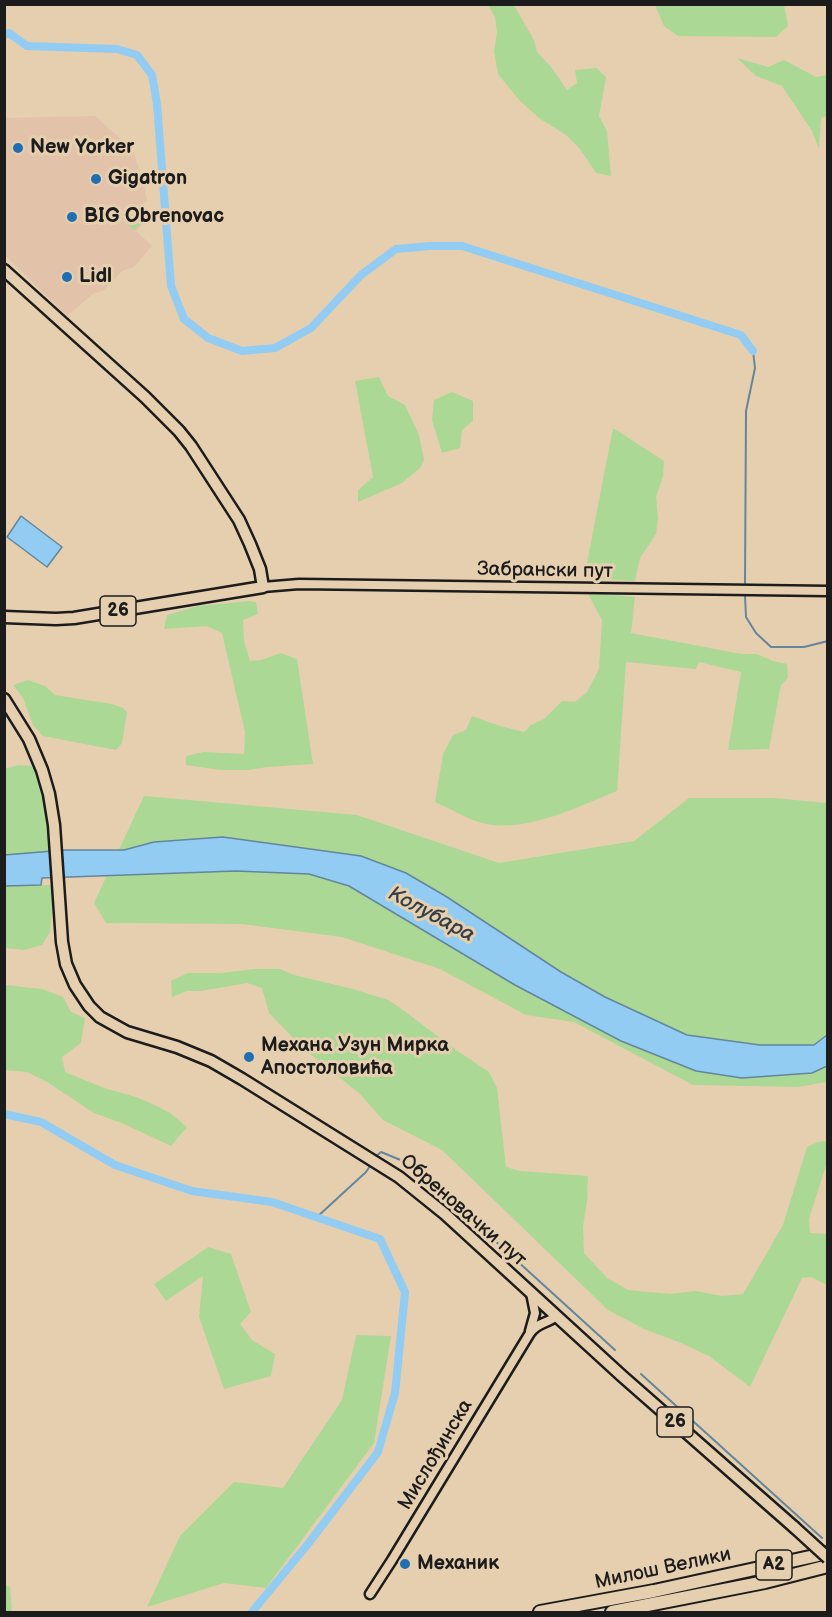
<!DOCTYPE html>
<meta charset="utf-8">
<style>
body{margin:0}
#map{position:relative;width:832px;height:1617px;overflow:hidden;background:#e5cfaf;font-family:"Balsamiq Sans",sans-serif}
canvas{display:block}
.frame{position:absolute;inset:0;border:6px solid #1c1c1c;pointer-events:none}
</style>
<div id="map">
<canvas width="832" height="1617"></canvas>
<div class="frame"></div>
</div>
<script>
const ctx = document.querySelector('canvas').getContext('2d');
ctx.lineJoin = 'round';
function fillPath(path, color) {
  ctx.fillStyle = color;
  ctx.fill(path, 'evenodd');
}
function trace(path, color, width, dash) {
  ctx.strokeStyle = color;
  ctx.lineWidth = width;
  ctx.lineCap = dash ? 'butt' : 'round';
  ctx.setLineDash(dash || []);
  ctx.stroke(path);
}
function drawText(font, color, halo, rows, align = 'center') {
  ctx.font = font + ' "Balsamiq Sans",sans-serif';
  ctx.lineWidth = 6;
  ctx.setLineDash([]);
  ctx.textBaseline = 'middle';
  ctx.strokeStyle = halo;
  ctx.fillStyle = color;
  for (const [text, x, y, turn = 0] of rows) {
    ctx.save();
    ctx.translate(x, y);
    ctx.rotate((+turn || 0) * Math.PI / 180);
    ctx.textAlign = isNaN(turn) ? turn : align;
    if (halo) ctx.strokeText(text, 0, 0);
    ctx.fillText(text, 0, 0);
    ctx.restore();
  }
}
fillPath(new Path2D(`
 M95,116L133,150L143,181L147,200L135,213L145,222L136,231L152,246L134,267L122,271L103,291L94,293L67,316L5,255L4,118Z`), '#e2c3a9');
fillPath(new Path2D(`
 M488,5H512L515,7L534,40L537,52L552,68L567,90L577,83L575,70L596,68L606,77L599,116L607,131L611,176L596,173L580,149L566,135L539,118L520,101L498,74L494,51L497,32L495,17Z
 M655,5H784L788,26L776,37L678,36L664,26Z
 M737,58L768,67L784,60L816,77L827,75V116L821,118L819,149L812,131L782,86L756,76Z
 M134,213L143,222L134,230L125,222Z
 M379,377L388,396L405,405L419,435L424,460L420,468L402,483L358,502V490L373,477L355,381Z
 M452,392L473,401V421L462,430L460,448L442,453L432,420L434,400Z
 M613,428L664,461L663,476L656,497L658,518L656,534L640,558L635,581L584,578Z
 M588,594H603L635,597L631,633L741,654H757L773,661L787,664L788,678L781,685L769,749L728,750L741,672L699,662L696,669L626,662L617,791C579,806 529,832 487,824C472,822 449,808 435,802L443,754L453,735L466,730L472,716L500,726L524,732L531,725L544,719L562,701L575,702L587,692L599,669L602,620Z
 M249,601L256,602L258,614L243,620L244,641L250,661L261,660L281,653L297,659L313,764L267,767L249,770H221L186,765V756L204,752L244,754L245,732L222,633L207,626L164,629L167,615L198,606Z
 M28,680L45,686L55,695L112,704L123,708L127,712L122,743L116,750L43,736L33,725L23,698L13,685Z
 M19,765L32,766C45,793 47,822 50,851L5,855L4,769Z
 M144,796L357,815L499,863L634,841L689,798H774L827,803V1082L798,1087L693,1085L574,1022L526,1015L440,969L342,937L242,924L106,923L94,903Z
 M50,885L54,888V894L50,932L42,945L24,950L5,948L4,886Z
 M254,969H280L294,975L353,989L388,1000L403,1010L456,1050L489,1072L497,1088L506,1167L520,1171L588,1176L587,1201L583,1227L584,1253L607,1278L628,1290L670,1294L696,1291L722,1296L743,1294L783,1225L807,1147L818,1142L827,1141V1162L809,1219L810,1233L827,1234V1285L811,1277L802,1278L750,1387L709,1356L681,1343L644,1329L608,1310L442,1150L383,1120L359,1093L305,1050L269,1013L262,988L247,983L201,991H187L172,997L171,981L188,973H222Z
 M5,985L42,989L63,997L71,1012L85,1018L81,1043L62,1057L65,1072L104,1088L136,1097L155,1105L170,1113L187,1127L171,1146L124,1124L94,1113L47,1082L27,1072L5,1070Z
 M208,1247L231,1254L251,1312L240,1324L252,1340L275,1354L271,1376L224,1389L199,1317L203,1276L166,1301L154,1284Z
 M356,1335L391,1336L374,1443L266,1588L224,1583L147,1607L180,1536L234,1482L283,1488L342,1400Z
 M5,1585L10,1587L12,1612H5Z`), '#acd896');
const water = new Path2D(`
 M21,516L62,547L47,567L7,537Z
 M223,837L361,856L406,873L447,897L561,972L605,997L687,1035L760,1045H814L827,1035V1066L812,1073L742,1078L696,1071L621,1041L515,985L349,886L309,874L236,871L42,878L41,885L5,886L4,855L65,850H124L154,842Z`);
fillPath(water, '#92ccf2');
trace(water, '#63869c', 1.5);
trace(new Path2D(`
 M745,583L746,411L755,368L753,351
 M745,596L746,617L756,633L771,647H804L828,641
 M374,1158L381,1152L403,1161L449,1199L615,1350
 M317,1217L366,1172L372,1163
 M641,1374L822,1538`), '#63869c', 2);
trace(new Path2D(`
 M4,35L9,33L27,46L117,49L137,55L152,75L157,104L171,286L184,319L208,338L242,351L275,348L311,328L361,275L396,249L430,246H462L741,335L753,351
 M4,1114L41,1122L115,1165L192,1191L272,1202L380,1239L405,1292L395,1393L378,1452L308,1544L252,1612`), '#92ccf2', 8);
const minor = new Path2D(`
 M263,587L299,584L828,591
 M530,1331L535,1313L531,1293
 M370,1594L392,1560L530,1333C539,1321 548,1324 556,1316`);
const major = new Path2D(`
 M4,270L145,397L179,431L191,446L239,520L250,544L260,569L263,587L74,618L56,619L4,617
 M4,699L29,739L42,770L49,794L54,825L62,942L66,964L75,985L89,1006L100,1017L127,1032L177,1047L211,1061L242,1079L399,1177L445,1214L622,1376L794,1527`);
const highway = new Path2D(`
 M540,1612L654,1591L828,1553
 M612,1612L765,1582L828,1566`);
trace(minor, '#1c1c1c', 13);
trace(major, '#1c1c1c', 15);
trace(highway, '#1c1c1c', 16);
trace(minor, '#e5cfaf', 8);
trace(major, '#e5cfaf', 10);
trace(highway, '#e5cfaf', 12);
const majorBridge = new Path2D(`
 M794,1527L828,1558`);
trace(majorBridge, '#1c1c1c', 15, []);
trace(majorBridge, '#e5cfaf', 10);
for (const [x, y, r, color] of [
 [18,148,6,"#1f6fb2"],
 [96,179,6,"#1f6fb2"],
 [72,217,6,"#1f6fb2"],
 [67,277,6,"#1f6fb2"],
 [249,1057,6,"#1f6fb2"],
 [405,1564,6,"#1f6fb2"]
]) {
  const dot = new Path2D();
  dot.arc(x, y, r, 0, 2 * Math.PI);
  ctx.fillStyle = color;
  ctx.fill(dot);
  trace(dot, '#e5cfaf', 2);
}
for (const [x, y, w] of [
 [118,611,36],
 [675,1422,36],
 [774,1565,36]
]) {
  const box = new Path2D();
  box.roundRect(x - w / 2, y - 15, w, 30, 4.5);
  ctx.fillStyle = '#e5cfaf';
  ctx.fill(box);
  trace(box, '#1c1c1c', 1.5);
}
drawText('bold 18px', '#1c1c1c', null, [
 ["26",118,611],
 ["26",675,1422],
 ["A2",774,1565]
]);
drawText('bold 20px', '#1c1c1c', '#e5cfaf', [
 ["New Yorker",30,148],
 ["Gigatron",108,179],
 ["BIG Obrenovac",84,217],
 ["Lidl",79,277],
 ["Механа Узун Мирка",261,1046],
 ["Апостоловића",261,1069],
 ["Механик",417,1564]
], 'left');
drawText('20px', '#1c1c1c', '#e5cfaf', [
 ["Забрански пут",545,571,1],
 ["Обреновачки пут",463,1211,41],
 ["Мислођинска",436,1455,-59],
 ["Милош Велики",663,1569,-12]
]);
drawText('italic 21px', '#343f47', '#e5cfaf', [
 ["Колубара",431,915,28]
]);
</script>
